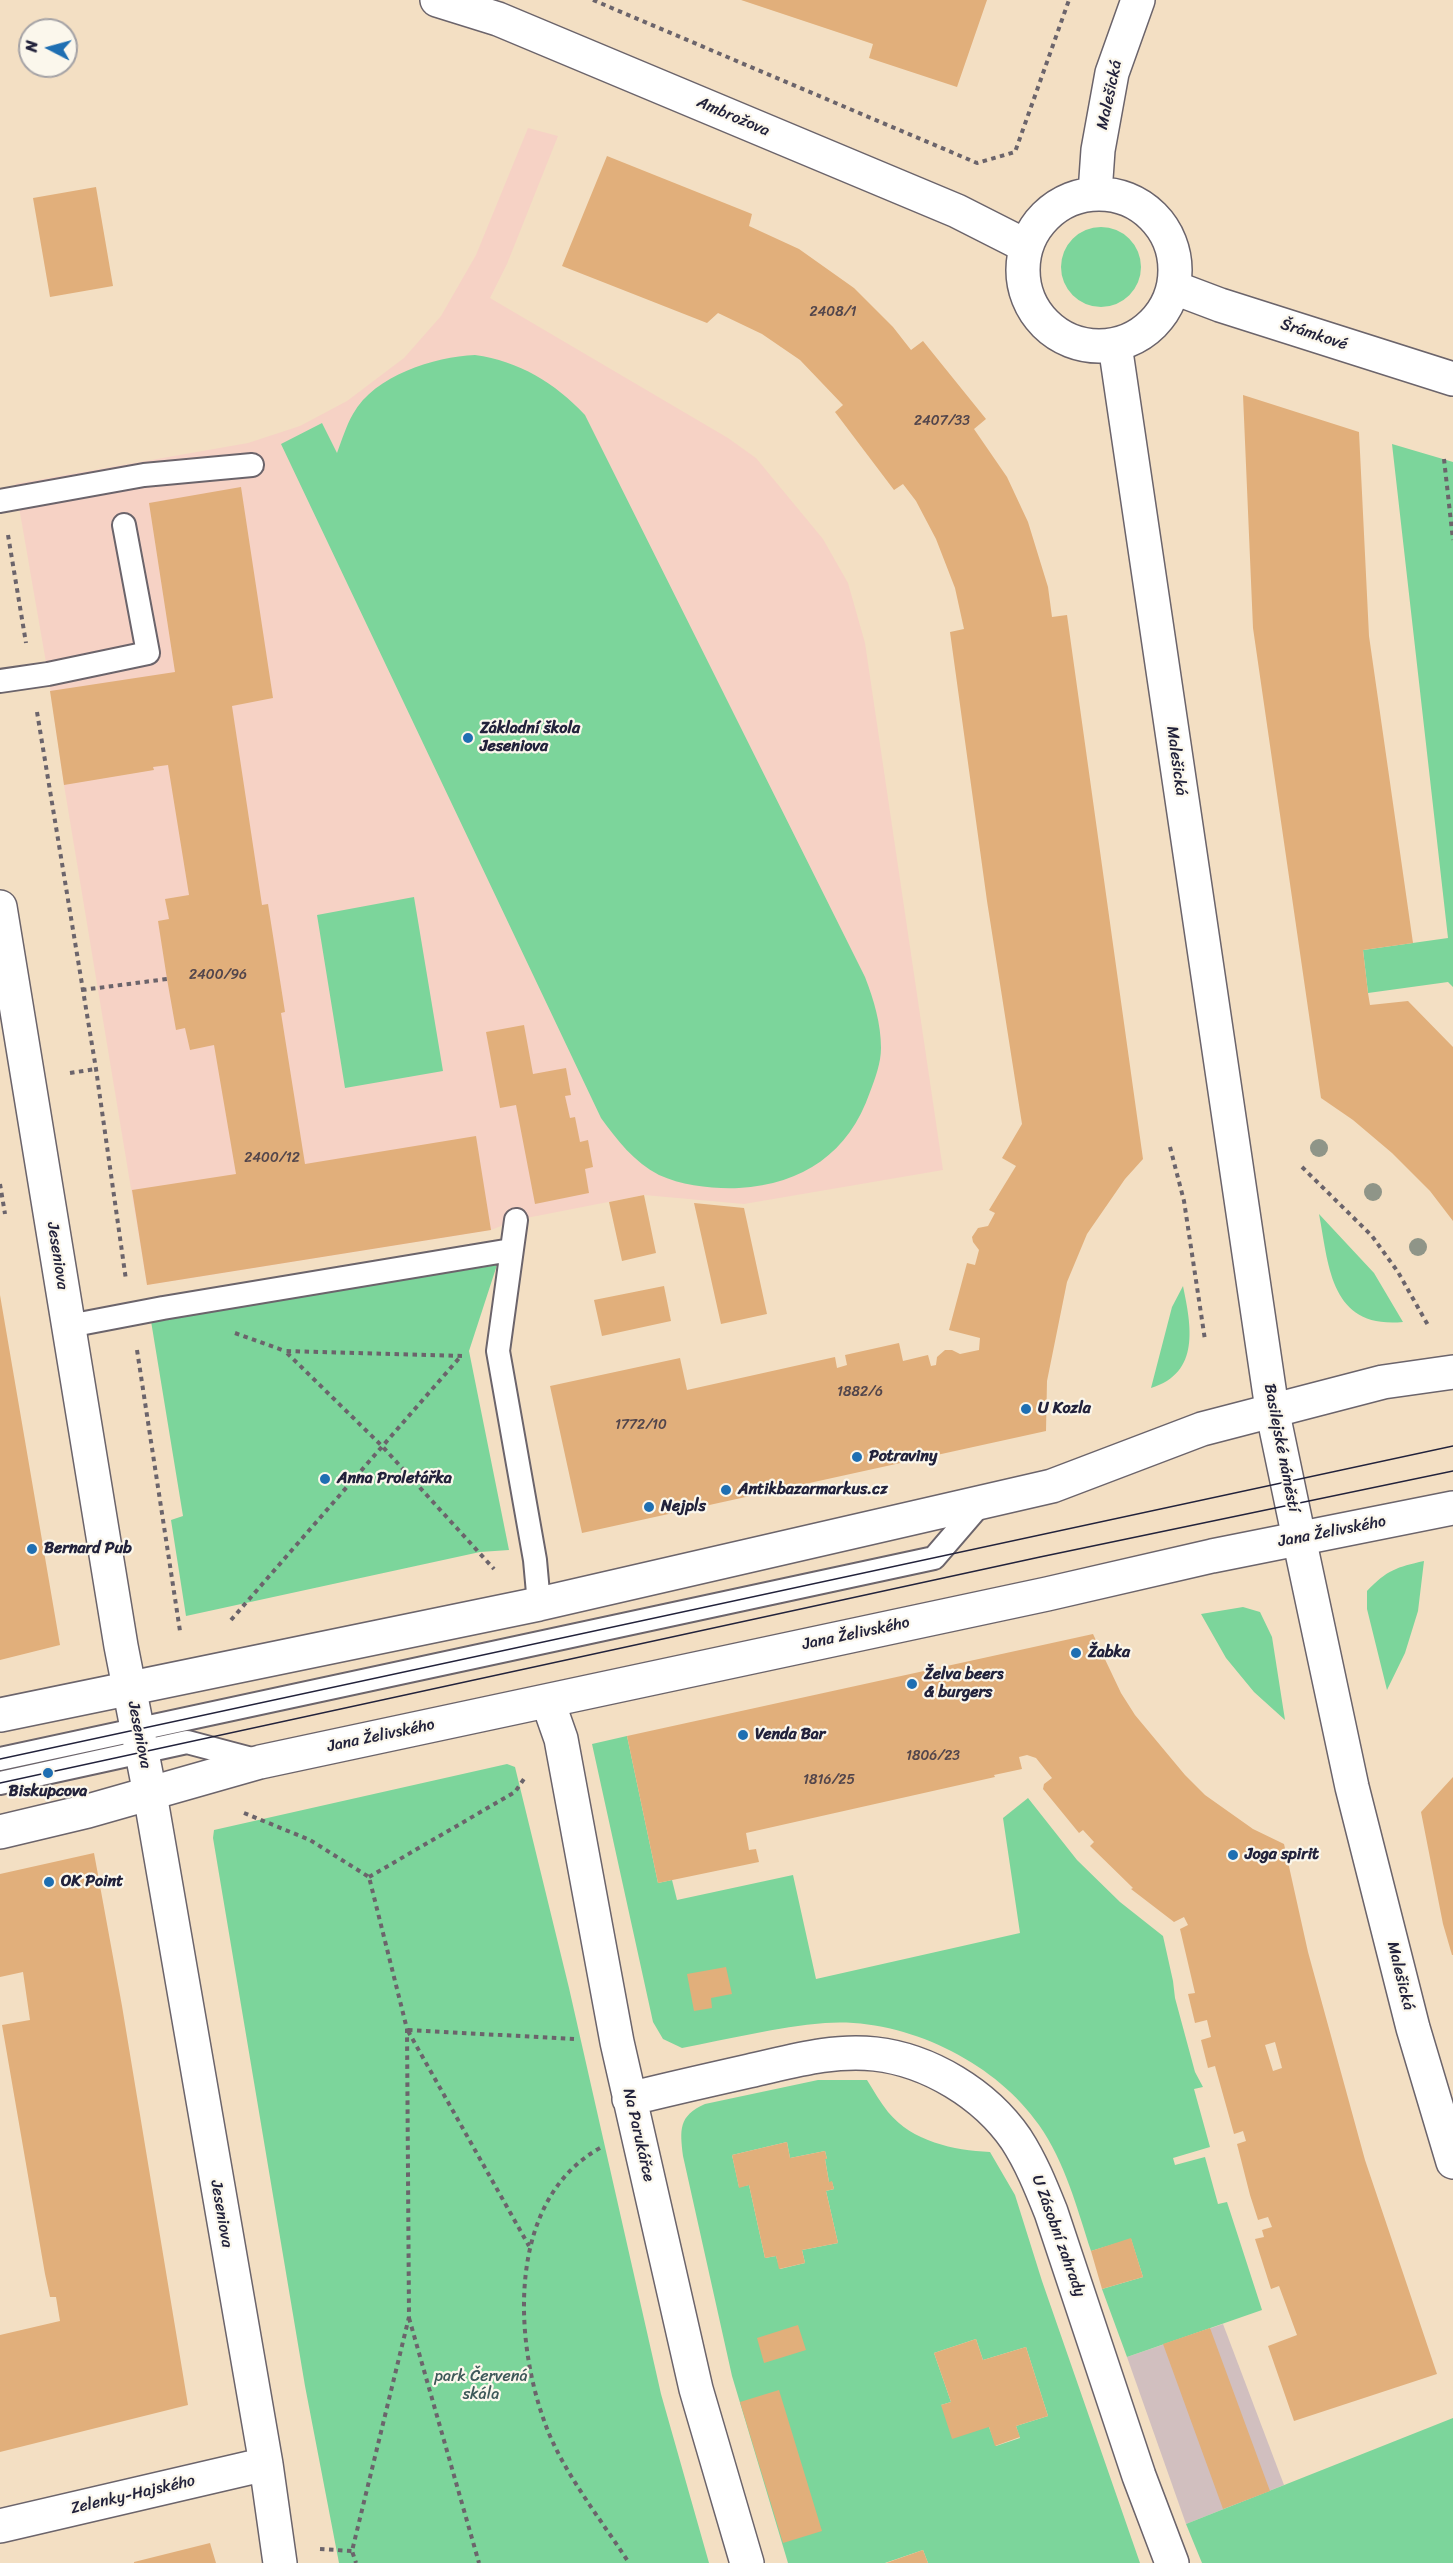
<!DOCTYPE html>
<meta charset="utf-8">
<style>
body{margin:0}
#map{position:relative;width:1453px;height:2563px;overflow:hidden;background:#f3dfc3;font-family:Sriracha,sans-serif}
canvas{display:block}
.north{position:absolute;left:18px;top:18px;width:60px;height:60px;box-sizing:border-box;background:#fbf7ec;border:2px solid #a4a2a5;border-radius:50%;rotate:276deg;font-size:16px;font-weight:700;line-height:24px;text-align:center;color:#22223b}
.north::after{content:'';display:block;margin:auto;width:21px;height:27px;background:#1f6fb2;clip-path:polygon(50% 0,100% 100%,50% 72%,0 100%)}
</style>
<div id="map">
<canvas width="1453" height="2563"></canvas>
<div class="north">N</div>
</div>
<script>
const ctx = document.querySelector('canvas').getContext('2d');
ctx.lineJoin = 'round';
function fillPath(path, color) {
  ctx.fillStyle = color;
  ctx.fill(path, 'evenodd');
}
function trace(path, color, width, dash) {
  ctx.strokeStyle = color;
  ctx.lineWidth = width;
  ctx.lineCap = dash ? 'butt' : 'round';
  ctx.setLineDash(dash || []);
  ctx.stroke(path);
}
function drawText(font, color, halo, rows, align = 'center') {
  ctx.font = font + ' Sriracha,sans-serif';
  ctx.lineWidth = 4.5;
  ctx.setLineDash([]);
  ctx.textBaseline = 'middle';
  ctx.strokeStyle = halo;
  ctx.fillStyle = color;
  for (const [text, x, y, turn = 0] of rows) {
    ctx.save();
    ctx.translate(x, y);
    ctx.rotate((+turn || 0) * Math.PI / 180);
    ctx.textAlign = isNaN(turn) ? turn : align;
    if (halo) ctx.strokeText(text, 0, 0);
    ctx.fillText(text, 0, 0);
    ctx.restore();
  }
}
fillPath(new Path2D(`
 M528,128L558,136L507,264L490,298L728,438L756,458L823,539L848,583L865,643L943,1170L744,1204L644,1195L516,1220L491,1230L147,1285L64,785L48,674L15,484L248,443L300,426L347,401L404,358L441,316L476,255Z`), '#f6d2c5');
fillPath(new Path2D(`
 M1223,2324L1284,2485L1186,2524L1127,2357Z`), '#d1bfbf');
fillPath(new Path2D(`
 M1061 267a40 40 0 1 1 80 0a40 40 0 1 1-80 0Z
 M475,355C519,361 555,383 585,415L865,977C874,1000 881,1024 881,1048C881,1063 875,1079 870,1092C849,1153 803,1184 739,1188C714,1189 683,1186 659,1175C634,1162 617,1140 601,1118L281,444L322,423L337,453C342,440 346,426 353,414C375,375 434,357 475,355Z
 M1392,444L1453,462V987L1448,982L1368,993L1363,950L1448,938Z
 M414,897L443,1071L345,1088L317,915Z
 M1319,1214L1374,1273L1403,1322C1330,1329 1329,1266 1319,1214Z
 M497,1265L469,1351L509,1550L480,1552L186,1616L171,1520L183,1516L151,1321Z
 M1183,1286C1191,1325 1201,1373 1151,1388L1172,1307Z
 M1424,1561L1418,1611L1405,1653L1387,1690L1367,1609V1591C1387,1570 1397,1567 1424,1561Z
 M1243,1607L1260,1612L1272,1637L1285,1720L1254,1692L1226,1658L1201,1614Z
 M627,1736L658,1883L672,1880L677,1900L793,1875L816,1979L1020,1933L1003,1818L1028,1798L1077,1860L1120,1902L1163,1936L1173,1981L1175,1998L1195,2072L1203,2087L1194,2089L1210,2147L1173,2158L1175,2165L1205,2157L1218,2204L1227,2202L1262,2310L1127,2357L1102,2289L1143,2277L1131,2239L1091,2251C1077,2208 1065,2162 1039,2125C995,2061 903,2017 825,2023C777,2027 729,2039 682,2048L663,2039L653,2022L592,1744Z
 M507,1764L515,1767L569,1988L661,2394L709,2563H339L305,2386L213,1838L214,1830Z
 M818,2080H867C874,2091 880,2102 888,2112C913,2142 953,2150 990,2152L1015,2195L1042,2281L1140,2563H928L923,2550L885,2563H788L732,2376L683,2156C680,2130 678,2116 705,2104ZM787,2142L790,2158L825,2151L827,2159H825L829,2182H832L834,2189L826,2191L838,2243L802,2250L805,2263L780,2269L776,2256L765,2258L749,2185L739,2187L732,2155ZM976,2339L983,2360L1026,2347L1048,2416L1016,2426L1020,2438L996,2446L989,2427L941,2405L951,2402L934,2353Z
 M1453,2418V2563H1202L1186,2524Z`), '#7cd59b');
fillPath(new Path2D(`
 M741,0H987L957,87L869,58L873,44Z
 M607,156L752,214L749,226L799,249L854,288L893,327L911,350L923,341L986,419L974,429L1007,477L1028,522L1048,587L1052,617L1067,615L1143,1159L1125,1179L1087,1234L1067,1282L1047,1381L1046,1431L582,1533L550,1386L680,1358L687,1390L835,1357L837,1368L847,1365L845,1355L899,1343L903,1361L928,1355L931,1366L936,1365L937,1357L945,1350H952L960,1354L979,1350L980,1338L949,1330L967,1263L975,1265L979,1250L973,1242L972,1237L978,1228L988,1226L995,1213L989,1210L1016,1166L1002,1158L1022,1124L987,901L950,632L964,629L955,588L936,539L916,501L903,484L894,490L835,412L843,405L800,360L762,334L718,313L707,323L562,266Z
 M96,187L113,286L50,297L33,198Z
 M1243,395L1359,432L1369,636L1413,943L1363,950L1368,993L1370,1005L1408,1001L1453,1047V1221L1430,1191L1392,1153L1353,1120L1321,1098L1253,628Z
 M241,487L273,698L232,706L262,905L268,904L285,1012L281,1013L305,1164L476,1136L491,1230L147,1285L132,1190L236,1174L214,1045L190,1050L185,1028L176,1030L167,979L158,921L169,919L165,899L189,895L168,765L153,767L154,770L64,785L50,691L175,672L149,503Z
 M524,1025L533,1074L566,1068L571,1095L565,1096L570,1118L575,1117L580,1142L588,1140L593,1167L585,1169L589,1193L535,1204L516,1105L500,1108L486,1032Z
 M644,1195L656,1253L622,1261L609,1202Z
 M694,1203L744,1208L767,1314L721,1324Z
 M664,1286L671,1321L602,1336L594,1300Z
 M0,1295L60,1645L0,1660Z
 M1093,1634L1121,1693L1135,1715L1185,1775L1205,1795L1253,1829L1284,1844L1308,1952L1365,2160L1437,2374L1294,2421L1268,2346L1297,2335L1279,2286L1271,2289L1255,2239L1264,2237L1262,2230L1272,2227L1268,2217L1258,2220L1250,2195L1237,2144L1246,2141L1243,2131L1234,2134L1215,2066L1208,2068L1201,2040L1211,2037L1207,2020L1195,2023L1188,1994L1195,1993L1180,1929L1188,1925L1184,1917L1174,1922L1131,1889L1133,1888L1090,1846L1094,1842L1083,1830L1079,1833L1043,1789L1044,1784L1052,1778L1036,1758L1027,1755L1019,1757L1022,1769L994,1775L995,1777L746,1833L749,1850L756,1849L759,1862L658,1883L627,1736ZM1275,2042L1282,2068L1273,2071L1265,2045Z
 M1453,1777V1955H1452L1443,1924L1421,1812Z
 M94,1853L122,2006L188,2405L0,2452V2335L60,2321L56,2297H50L45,2274L2,2025L30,2020L23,1972L0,1977V1874Z
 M726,1967L732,1994L711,1998L712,2008L694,2011L687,1974Z
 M787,2142L790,2158L825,2151L827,2159H825L829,2182L832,2181L834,2189L826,2191L838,2243L802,2250L805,2263L779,2269L776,2256L765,2258L749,2185L739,2188L732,2155Z
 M1131,2238L1143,2277L1102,2289L1091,2251Z
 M798,2325L806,2350L764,2363L757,2338Z
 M1210,2328L1270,2491L1223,2509L1163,2344Z
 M976,2339L983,2360L1026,2347L1048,2416L1016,2426L1020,2437L995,2446L989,2427L952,2439L941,2405L951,2402L934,2353Z
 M779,2390L822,2531L783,2543L740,2402Z
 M210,2543L216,2563H134V2562Z
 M923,2550L928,2563H886Z`), '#e1af7b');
const service = new Path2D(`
 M0,501L144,475L252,465
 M0,681L48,674L148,653L124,525
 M516,1220L498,1351L535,1560L539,1604
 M69,1326L163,1308L511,1250
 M0,1759L934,1558L983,1501
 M0,1783L187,1742L259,1761`);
const minor = new Path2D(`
 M437,0L498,19L957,211L1026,246
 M1175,288L1220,305L1453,379
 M0,907L121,1646L150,1794L266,2464L280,2563
 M1299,1538L1352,1787L1413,2028L1453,2162
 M548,1702L561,1739L617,2042L696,2389L747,2563
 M629,2099C669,2089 709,2080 749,2071C790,2062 833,2049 875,2054C929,2060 985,2094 1016,2139C1031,2162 1041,2187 1051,2212L1139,2476L1172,2563
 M0,2526L266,2464`);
const tertiary = new Path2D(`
 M1095,193L1098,150L1112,73L1138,0
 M1023 270a76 76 0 1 1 152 0a76 76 0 1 1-152 0Z
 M1115,345L1272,1409L1299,1538`);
const secondary = new Path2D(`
 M0,1715L539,1604L1052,1486L1202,1429L1383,1382L1453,1372
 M0,1832L88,1811L260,1762L1047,1594L1212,1556L1453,1508`);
trace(service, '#6b646b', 26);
trace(minor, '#6b646b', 36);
trace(tertiary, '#6b646b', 36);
trace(secondary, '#6b646b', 36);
trace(new Path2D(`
 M593,0L977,163L1015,152L1069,0
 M1444,459L1453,540
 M8,535L26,643
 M37,712L96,1069L126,1280
 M82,990L167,979
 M70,1073L96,1069
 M1170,1147L1184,1201L1205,1340
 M1302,1167L1372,1236L1398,1272L1429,1327
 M0,1184L5,1214
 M235,1333L285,1351
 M137,1350L180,1631
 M462,1356L285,1351L382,1446L494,1569
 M231,1620L461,1356
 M244,1813L310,1840L369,1877L407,2029L409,2317L352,2551L356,2563
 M369,1877L515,1792L526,1776
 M408,2030L574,2039
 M408,2031L529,2246
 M600,2148C507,2200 513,2339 546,2426C563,2472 602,2521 629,2563
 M409,2318L479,2563
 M320,2549L352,2551`), '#6b646b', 4, [4.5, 4.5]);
trace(service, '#fff', 22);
trace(minor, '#fff', 33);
trace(tertiary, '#fff', 33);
trace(secondary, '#fff', 33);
trace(new Path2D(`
 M0,1759L1453,1446
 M0,1783L1040,1557L1453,1471`), '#22223b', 1.5);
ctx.fillStyle = '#8f9588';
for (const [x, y] of [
 [1319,1148],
 [1373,1192],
 [1418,1247]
]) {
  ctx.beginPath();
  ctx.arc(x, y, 9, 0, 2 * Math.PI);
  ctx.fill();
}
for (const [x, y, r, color] of [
 [468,738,6,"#1f6fb2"],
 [1026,1409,6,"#1f6fb2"],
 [857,1457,6,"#1f6fb2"],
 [325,1479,6,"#1f6fb2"],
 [726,1490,6,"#1f6fb2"],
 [649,1507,6,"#1f6fb2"],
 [32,1549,6,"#1f6fb2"],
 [1076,1653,6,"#1f6fb2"],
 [912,1684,6,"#1f6fb2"],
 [743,1735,6,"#1f6fb2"],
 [48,1773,6,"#1f6fb2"],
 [1233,1855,6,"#1f6fb2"],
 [49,1882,6,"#1f6fb2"]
]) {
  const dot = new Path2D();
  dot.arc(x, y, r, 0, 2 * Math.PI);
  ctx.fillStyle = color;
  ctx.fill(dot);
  trace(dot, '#fbf7ec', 2);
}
drawText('14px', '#52454b', null, [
 ["2408/1",833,312],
 ["2407/33",942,421],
 ["2400/96",218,975],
 ["2400/12",272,1158],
 ["1882/6",860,1392],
 ["1772/10",641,1425],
 ["1806/23",933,1756],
 ["1816/25",829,1780]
]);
drawText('16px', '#22223b', '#fbf7ec', [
 ["Malešická",1110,95,-78],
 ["Ambrožova",733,117,23],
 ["Šrámkové",1314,335,18],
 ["Malešická",1176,761,82],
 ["Jeseniova",57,1256,81],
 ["Basilejské náměstí",1281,1448,79],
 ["Jana Želivského",1332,1532,-11],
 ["Jana Želivského",856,1634,-12],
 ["Jeseniova",139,1735,79],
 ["Jana Želivského",381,1736,-12],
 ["Malešická",1400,1976,76],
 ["Na Parukářce",638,2135,77],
 ["Jeseniova",221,2214,80],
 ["U Zásobní zahrady",1058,2236,70],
 ["Zelenky-Hajského",133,2495,-13]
]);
drawText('bold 16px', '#22223b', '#fbf7ec', [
 ["Základní škola",480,729],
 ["Jeseniova",480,747],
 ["U Kozla",1038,1409],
 ["Potraviny",869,1457],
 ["Anna Proletářka",337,1479],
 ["Antikbazarmarkus.cz",738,1490],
 ["Nejpls",661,1507],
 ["Bernard Pub",44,1549],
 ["Žabka",1088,1653],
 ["Želva beers",924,1675],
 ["& burgers",924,1693],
 ["Venda Bar",755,1735],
 ["Biskupcova",48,1792,"center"],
 ["Joga spirit",1245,1855],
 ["OK Point",61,1882]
], 'left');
drawText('16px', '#3d5858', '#fbf7ec', [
 ["park Červená",481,2377],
 ["skála",481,2395]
]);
</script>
